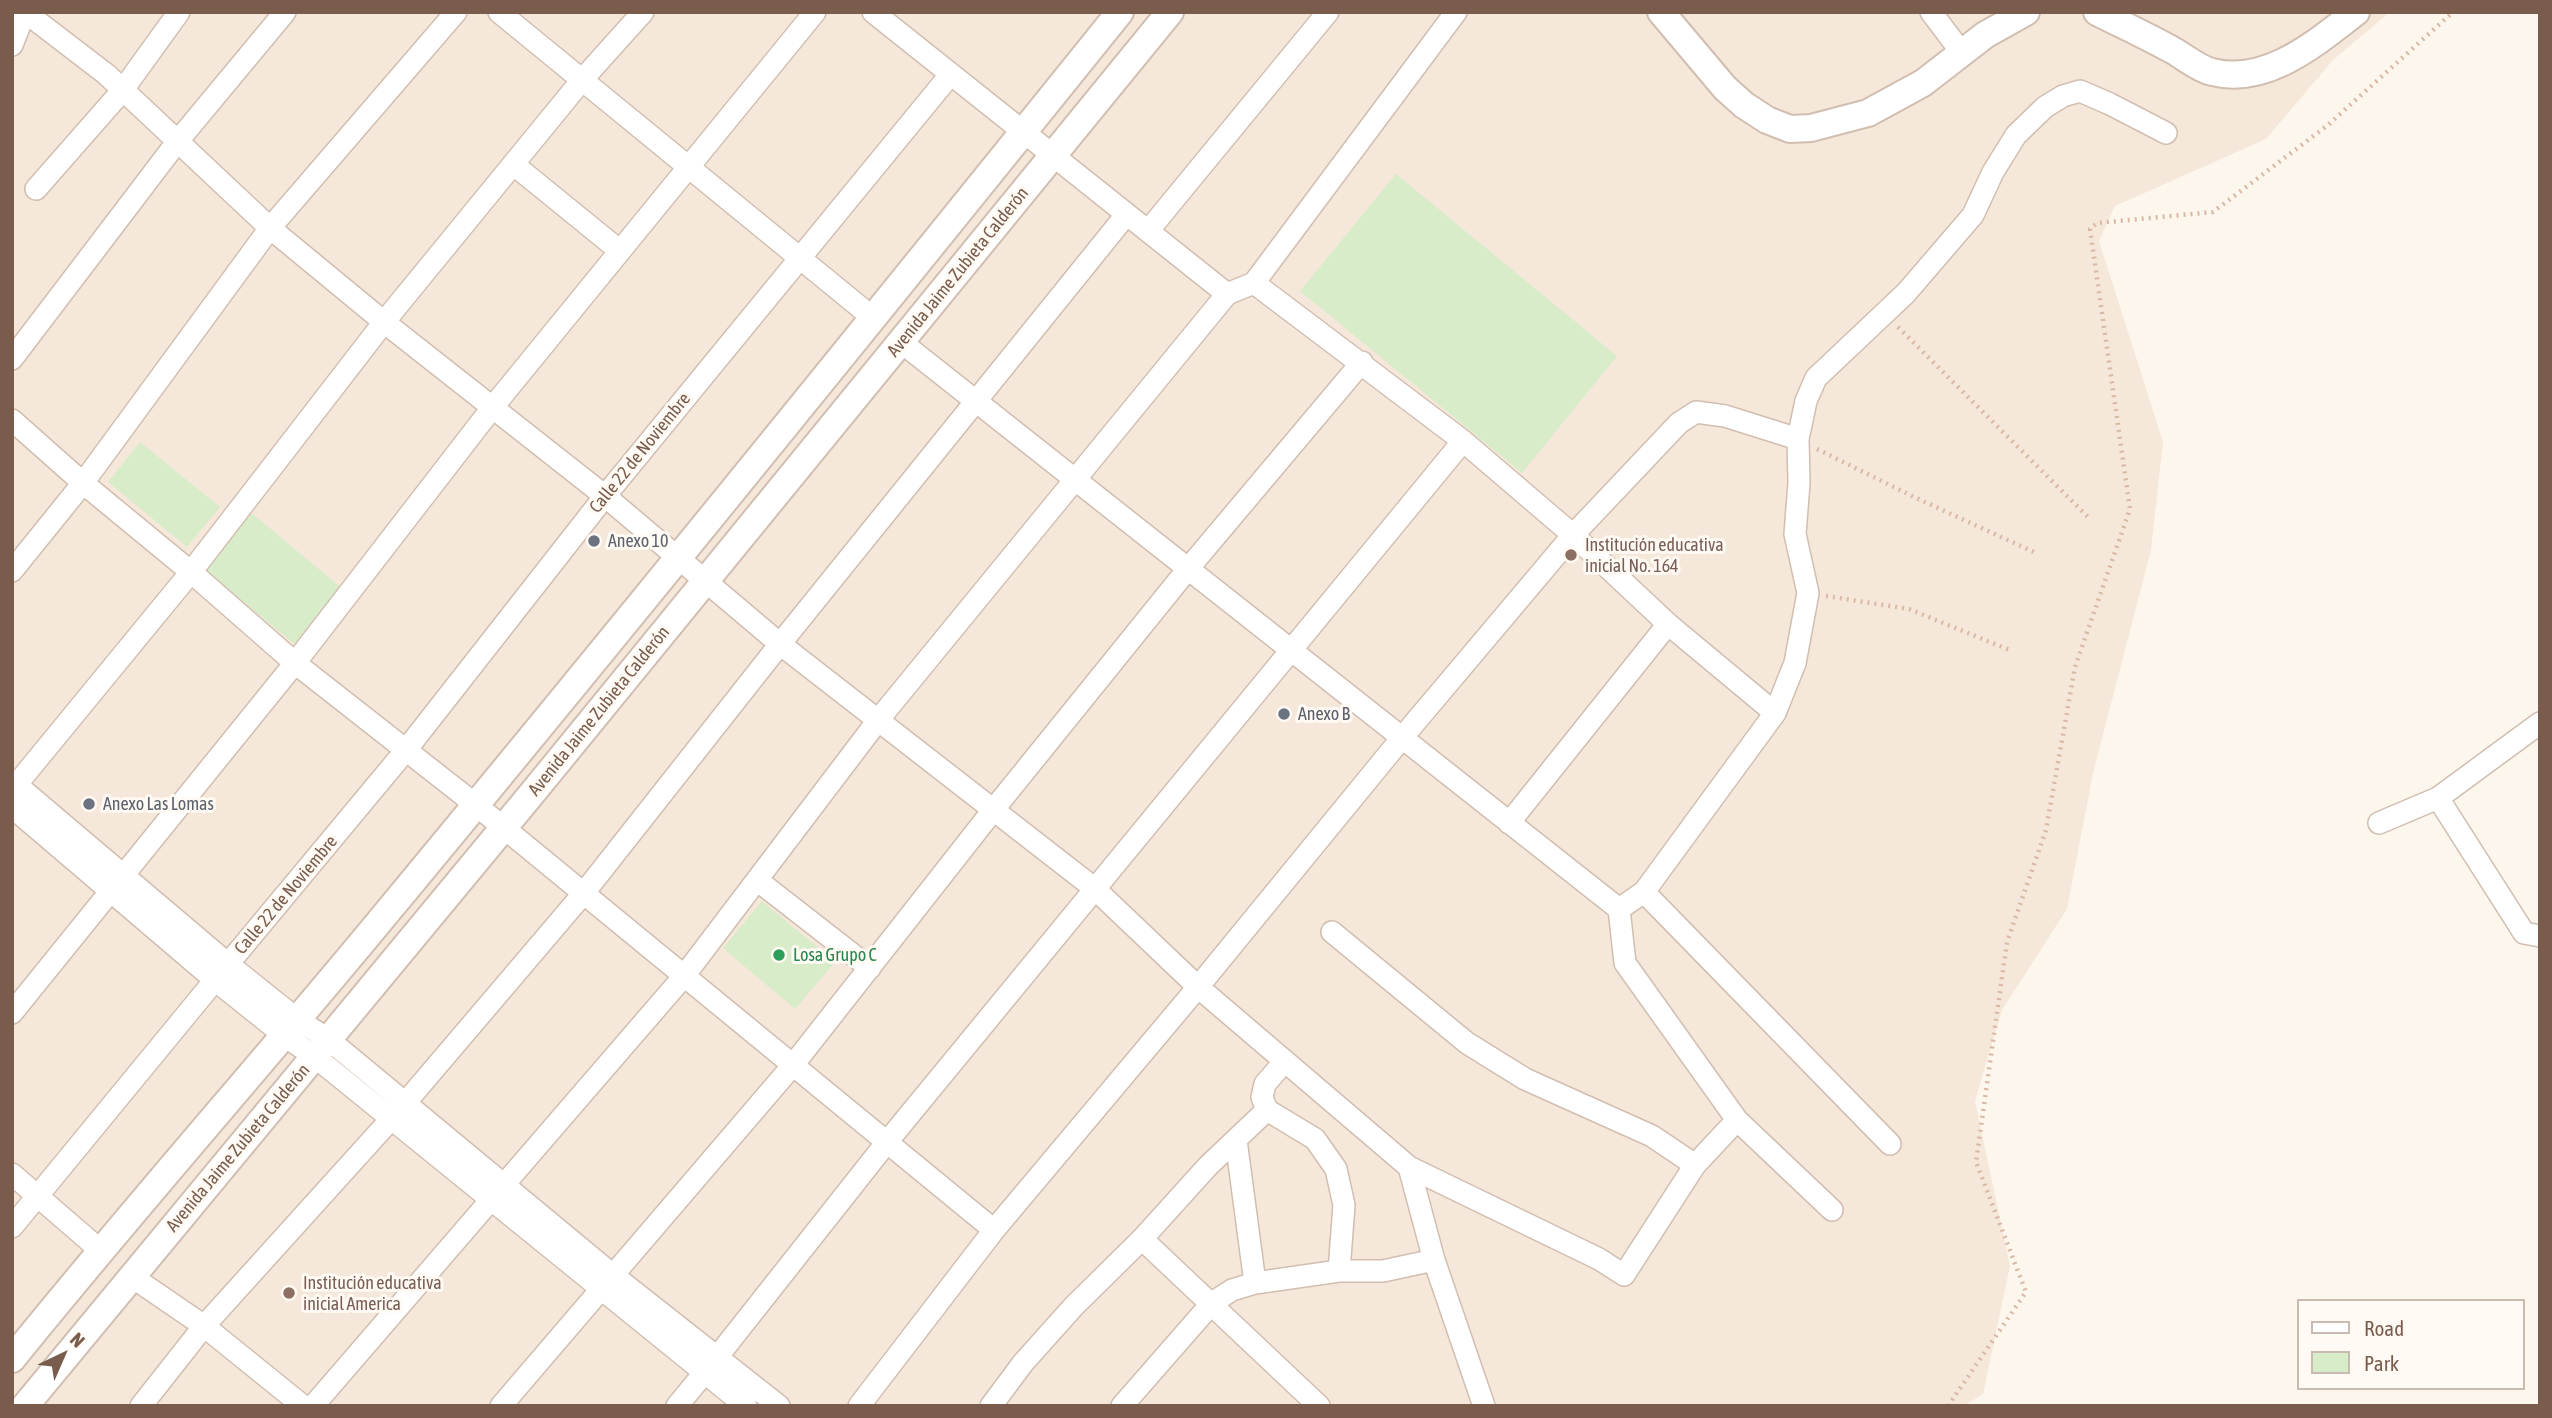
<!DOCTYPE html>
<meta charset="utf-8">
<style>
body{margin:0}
#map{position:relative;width:2552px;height:1418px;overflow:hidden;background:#fdf6ec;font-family:"Asap Condensed",sans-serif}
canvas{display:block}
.frame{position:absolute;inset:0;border:14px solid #7a5c4d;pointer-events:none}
.legend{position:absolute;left:2297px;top:1299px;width:228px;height:91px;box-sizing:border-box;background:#fffaf3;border:2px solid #cabbb1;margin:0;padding:9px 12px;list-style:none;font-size:21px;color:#7a5c4d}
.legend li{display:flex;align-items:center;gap:14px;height:35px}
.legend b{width:35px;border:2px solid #cabbb1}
.north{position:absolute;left:28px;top:1320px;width:70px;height:70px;-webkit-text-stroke:5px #fffaf3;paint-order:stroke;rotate:44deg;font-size:19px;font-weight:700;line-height:28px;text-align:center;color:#7a5c4d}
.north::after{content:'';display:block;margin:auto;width:24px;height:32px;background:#7a5c4d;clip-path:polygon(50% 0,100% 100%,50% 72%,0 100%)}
</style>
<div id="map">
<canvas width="2552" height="1418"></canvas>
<div class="frame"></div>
<ul class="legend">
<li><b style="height:9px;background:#fff"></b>Road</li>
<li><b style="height:19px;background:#d8ecc9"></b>Park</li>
</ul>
<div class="north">N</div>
</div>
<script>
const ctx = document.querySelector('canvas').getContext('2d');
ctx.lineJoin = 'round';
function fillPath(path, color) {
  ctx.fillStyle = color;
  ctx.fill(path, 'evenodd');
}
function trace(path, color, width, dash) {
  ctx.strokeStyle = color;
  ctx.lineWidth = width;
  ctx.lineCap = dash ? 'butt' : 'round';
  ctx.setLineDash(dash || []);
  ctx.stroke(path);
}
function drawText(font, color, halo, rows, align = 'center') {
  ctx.font = font + ' "Asap Condensed",sans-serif';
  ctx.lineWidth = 6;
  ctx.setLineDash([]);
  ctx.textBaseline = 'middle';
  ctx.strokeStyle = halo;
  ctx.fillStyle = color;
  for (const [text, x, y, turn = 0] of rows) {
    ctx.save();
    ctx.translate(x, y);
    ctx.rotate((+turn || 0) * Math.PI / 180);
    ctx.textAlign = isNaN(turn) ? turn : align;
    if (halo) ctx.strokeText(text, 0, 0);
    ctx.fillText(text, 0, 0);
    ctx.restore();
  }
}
fillPath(new Path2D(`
 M12,12H2390L2333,60L2266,139L2115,206L2099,241L2163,442L2151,550L2093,773L2067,909L2002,1010L1975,1101L2010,1266L1983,1394L1964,1406H12Z`), '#f5e8da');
fillPath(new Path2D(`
 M1396,174L1617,356L1522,473L1300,291Z
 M140,442L220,507L187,547L108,482Z
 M249,511L344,590L297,646L202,568Z
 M762,901L835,962L795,1009L723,948Z`), '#d8ecc9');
const minor = new Path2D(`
 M25,12L106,74L270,228L384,322L605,496L780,644L1094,888L1198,987L1409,1167L1434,1260L1484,1406
 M499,12L872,317
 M873,12L1227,294
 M1931,12L1962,53
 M12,45L25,12
 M513,164L620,251
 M36,189L122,91L179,12
 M1148,231L1328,12
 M1254,283L1456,12
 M901,342L1619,909L1625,963L1737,1120L1832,1210
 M12,359L177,142L285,12
 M12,420L83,483L191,572L295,663L476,805L994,1230
 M12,571L83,483L270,228L456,12
 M12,781L228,964L298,1020L328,1039L614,1276L779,1406
 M17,784L191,572L384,322L582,80L643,12
 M2438,798L2524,933L2540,936
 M12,807L215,980L285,1036L314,1056L746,1406
 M1509,823L1668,624
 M2379,823L2438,798L2540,723
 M757,880L870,968
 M1644,892L1890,1144
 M1619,909L1644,892L1775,713L1795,663L1808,593L1795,534L1799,483L1798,439L1806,401L1816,378L1906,293L1973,215L1993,172L2016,135L2045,107L2063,96L2080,91L2110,104L2166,133
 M1332,932L1467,1043L1525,1079L1652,1136L1695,1165
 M228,964L406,750L605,496L950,75
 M12,1013L295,663L492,408L815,12
 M1285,1061L1265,1084L1262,1097L1267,1110L1315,1139L1336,1169L1344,1205L1339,1271
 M406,1102L583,894L780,644L1126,215
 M1236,1140L1255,1283
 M1409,1167L1599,1259L1624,1275L1695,1165L1737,1120
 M12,1174L100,1250
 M12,1227L215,980
 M1142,1239L1319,1406
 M131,1276L204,1326L303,1406
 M718,1356L887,1142L1463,441
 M141,1406L204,1326L392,1118
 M313,1406L684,976L879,719L1227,294L1254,283L1463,441L1573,535L1668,624L1775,713
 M501,1406L793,1065L994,809L1187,570L1362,362
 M677,1406L705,1372
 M859,1406L994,1230L1198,987L1401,739L1573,535L1679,423L1696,412L1725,416L1798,439
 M991,1406L1023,1363L1074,1306L1142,1239L1208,1166L1267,1110
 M1122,1406L1212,1303L1232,1290L1255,1283L1339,1271H1383L1434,1260`);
const tertiary = new Path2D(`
 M1661,12L1725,88L1744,105L1767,120L1790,129L1811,128L1868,113L1923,83L1985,35L2026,12
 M2097,12C2123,25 2149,37 2174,51C2186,58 2199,69 2212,72C2267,86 2317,42 2356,12
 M12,1359C133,1209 261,1065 384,916C632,617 876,315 1120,12
 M25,1406L534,791L1170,12`);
trace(minor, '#d1beb0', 24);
trace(tertiary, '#d1beb0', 30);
trace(new Path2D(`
 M1898,327L2088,517
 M1817,449L1914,497L2036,553
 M1826,596L1909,609L2012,651
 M1948,1406L2026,1292L1976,1162L2007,942L2046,830L2075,667L2130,509L2090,229L2097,223L2213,212L2328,125L2453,12`), '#d9b8a5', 4.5, [2, 5]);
trace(minor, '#fff', 21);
trace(tertiary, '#fff', 26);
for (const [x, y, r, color] of [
 [594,541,7,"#6b7280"],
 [1571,555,7,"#8d6e63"],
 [1284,714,7,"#6b7280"],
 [89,804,7,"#6b7280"],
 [779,955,7,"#2e9e5b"],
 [289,1293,7,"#8d6e63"]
]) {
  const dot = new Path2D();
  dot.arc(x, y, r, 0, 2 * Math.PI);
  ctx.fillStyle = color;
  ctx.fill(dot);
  trace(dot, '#fffaf3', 2.5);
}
drawText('18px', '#7a5c4d', '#fffaf3', [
 ["Avenida Jaime Zubieta Calderón",958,272,-51],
 ["Calle 22 de Noviembre",640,453,-51],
 ["Avenida Jaime Zubieta Calderón",599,711,-51],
 ["Calle 22 de Noviembre",286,895,-50],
 ["Avenida Jaime Zubieta Calderón",238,1148,-50]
]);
drawText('18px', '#5b616d', '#fffaf3', [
 ["Anexo 10",608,541],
 ["Anexo B",1298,714],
 ["Anexo Las Lomas",103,804]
], 'left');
drawText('18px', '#785e54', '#fffaf3', [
 ["Institución educativa",1585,545],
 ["inicial No. 164",1585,566],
 ["Institución educativa",303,1283],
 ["inicial America",303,1304]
], 'left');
drawText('18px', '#27864d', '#fffaf3', [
 ["Losa Grupo C",793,955]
], 'left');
</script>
